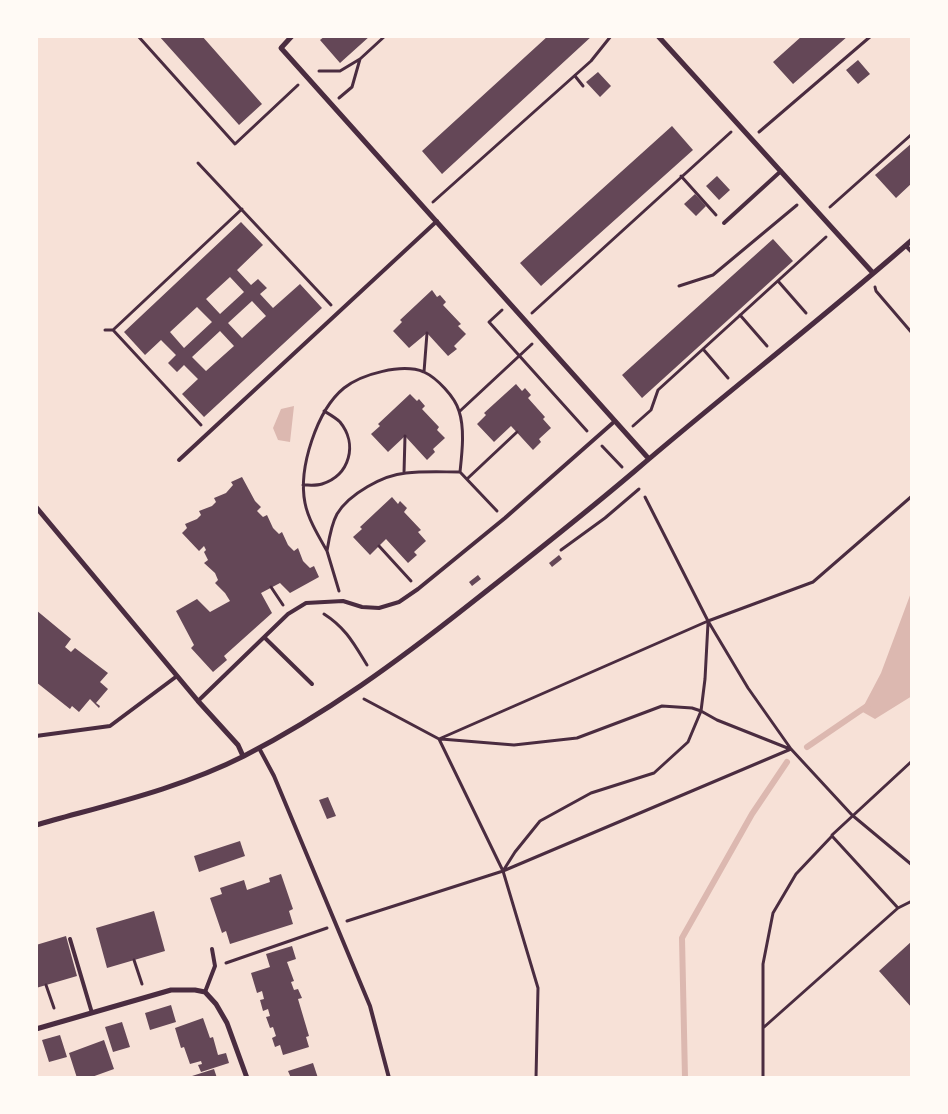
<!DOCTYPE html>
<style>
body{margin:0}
#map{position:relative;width:948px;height:1114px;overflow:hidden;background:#f7e1d7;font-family:"Crimson Pro",serif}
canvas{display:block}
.frame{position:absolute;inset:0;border:38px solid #fffaf5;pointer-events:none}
</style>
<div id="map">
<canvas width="948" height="1114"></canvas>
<div class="frame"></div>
</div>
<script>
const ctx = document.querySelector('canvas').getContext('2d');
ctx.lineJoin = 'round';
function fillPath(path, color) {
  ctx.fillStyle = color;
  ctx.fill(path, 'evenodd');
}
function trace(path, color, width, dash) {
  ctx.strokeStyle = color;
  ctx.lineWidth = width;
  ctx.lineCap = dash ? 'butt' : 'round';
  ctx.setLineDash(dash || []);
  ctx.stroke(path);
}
fillPath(new Path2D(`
 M294,406L290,442L278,440L273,428L281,409Z
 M912,590V696L875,719L861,711L881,673Z`), '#dcb8b0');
trace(new Path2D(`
 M807,747L867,706
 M685,1078L682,938L752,814L787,762`), '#dcb8b0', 6);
fillPath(new Path2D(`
 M159,36H202L262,104L239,125Z
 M325,36H370L340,63L320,40Z
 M548,36H592L442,174L422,151Z
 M802,36H848L793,84L773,62Z
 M858,60L870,74L858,84L846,70Z
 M598,72L611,86L600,97L586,82Z
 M672,126L693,150L541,286L520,263Z
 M912,143V183L896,198L875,175Z
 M717,176L730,190L719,200L706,186Z
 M695,194L706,206L696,216L684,204Z
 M241,222L263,245L237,270L251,285L258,279L267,288L260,294L273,308L300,284L322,308L204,417L182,394L198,379L184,365L177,372L168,363L176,355L161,340L145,355L124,332ZM230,277L244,292L220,314L206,299ZM252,301L266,316L242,338L228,323ZM197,307L212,322L184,348L170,332ZM220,331L234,346L206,371L192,357Z
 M773,239L793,261L642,398L622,375Z
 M432,290L437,297L440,295L446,302L443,305L461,324L458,326L466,334L454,346L457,349L448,356L427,333L409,348L393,331L402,322L400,320Z
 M516,384L522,391L525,388L531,395L528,398L545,417L543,419L551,428L539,439L541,442L533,450L511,426L494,442L477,424L486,415L484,413Z
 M410,394L417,401L419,399L425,406L422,409L439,427L437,430L445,438L433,449L435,452L427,460L405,436L388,452L371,434L380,426L378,424Z
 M242,477L255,501L261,507L257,511L263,517L267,515L273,528L279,534L282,532L288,545L294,551L298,548L303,561L310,568L314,566L319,577L290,593L280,583L261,593L272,613L224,656L227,660L213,672L191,648L194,645L176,611L197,599L210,612L230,601L225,593L215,583L218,580L215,573L204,563L208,560L204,552L206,550L204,546L199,551L182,533L187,528L185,524L197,519L201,515L199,511L212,506L216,502L214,498L226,493L233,485L231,482Z
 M392,497L398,504L400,501L407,508L404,512L421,530L418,532L426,541L414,552L417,555L408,563L386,539L370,555L353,537L362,529L360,527Z
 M559,555L562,559L552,567L549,563Z
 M478,575L481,579L472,586L469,582Z
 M36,610L71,639L65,647L71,652L75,648L108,673L100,682L108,689L96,703L100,706L99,708L90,699L79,712L72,706L70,709L36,682Z
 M328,797L336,816L327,819L319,800Z
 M240,841L245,856L199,872L194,856Z
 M281,874L293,909L289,911L293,924L230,944L226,931L222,933L210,898L222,894L220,888L244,880L247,890L270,882L269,878Z
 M154,911L165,951L107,968L96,928Z
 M66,936L77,976L36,988V945Z
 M912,941V1008L879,971Z
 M292,946L296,959L287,962L294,981L291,982L294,990L298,989L302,998L298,999L309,1036L306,1037L309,1047L283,1055L280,1045L275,1047L272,1038L276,1036L273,1027L270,1028L266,1017L270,1016L268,1009L263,1011L260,1000L264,999L262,991L257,993L251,973L270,967L266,954Z
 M171,1005L176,1022L150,1030L145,1013Z
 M203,1018L210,1038L213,1037L218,1055L226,1053L229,1063L201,1072L198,1065L202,1064L201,1061L190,1064L184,1047L181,1048L175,1028Z
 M122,1022L130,1047L113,1052L105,1027Z
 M60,1035L67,1057L49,1062L42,1040Z
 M104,1040L114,1069L89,1078H77L69,1053Z
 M313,1063L318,1078H291L288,1071Z
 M214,1069L217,1078H192V1076Z`), '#644757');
trace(new Path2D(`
 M138,36L235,144L298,85
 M319,71H340L360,59
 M575,76L583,86
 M339,98L352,87L360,59L385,36
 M759,132L871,36
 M198,163L331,305
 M681,176L716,215
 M433,202L591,61L611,36
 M830,207L912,134
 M778,281L806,313
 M679,286L713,275L797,205
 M875,287L876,291L912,333
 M502,310L489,322L587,431
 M532,313L731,132
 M740,315L767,346
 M105,330H113L242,209
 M113,330L201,425
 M703,349L728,378
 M424,372L427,333
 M460,411L532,344
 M633,426L651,410L658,390L826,237
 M602,446L622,467
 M460,472C462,453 465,429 459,411C455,397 437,378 424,372C402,363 362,374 344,388C317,410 298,468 305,503C308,519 319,537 327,551C329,539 331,525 337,514C349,494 383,475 406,473C424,471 442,472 460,472L497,511
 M404,473L405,436
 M467,479L517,432
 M303,485C309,485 316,486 322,484C350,475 358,444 340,422C336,418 329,414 324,411
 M645,497L708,621L748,688L791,749L852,815L912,865
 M379,546L411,581
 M561,550L605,518L639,489
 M327,551L339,591
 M271,587L283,605
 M324,614C346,628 354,644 367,665
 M364,699L439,739L503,871L538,988L536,1078
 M439,739L708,621L813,582L912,496
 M441,739L514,745L577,738L662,706L692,708L701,711L717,720L790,749
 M832,835L912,761
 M503,871L515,852L540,821L591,793L654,773L688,742L701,711L705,679L708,623
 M898,908L912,901
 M347,921L503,871L791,749
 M134,960L142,984
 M226,963L327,928
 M46,985L54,1008
 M763,1078V964L773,913L796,874L832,836L898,908L763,1028`), '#4a2c40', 3);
trace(new Path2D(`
 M724,223L781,171
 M906,246L912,252
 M179,460L437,221
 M265,638L312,684
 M198,701L288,614L306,603L343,601L362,607L379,608L399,602L418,589L505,518L615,421
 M36,736L110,726L177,676
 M259,748L274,776L370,1006L389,1078
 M70,939L92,1013
 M205,992L215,966L212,949`), '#4a2c40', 4);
trace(new Path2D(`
 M292,36L281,48L649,459
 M658,36L873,273
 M36,507L198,701L238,745L243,756
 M36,825C106,805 179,789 244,756C326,714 398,661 470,604C526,560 582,516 636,470C727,392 822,319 912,240
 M36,1029L171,990H195L205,992L216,1004L227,1023L247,1078`), '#4a2c40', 5);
</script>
